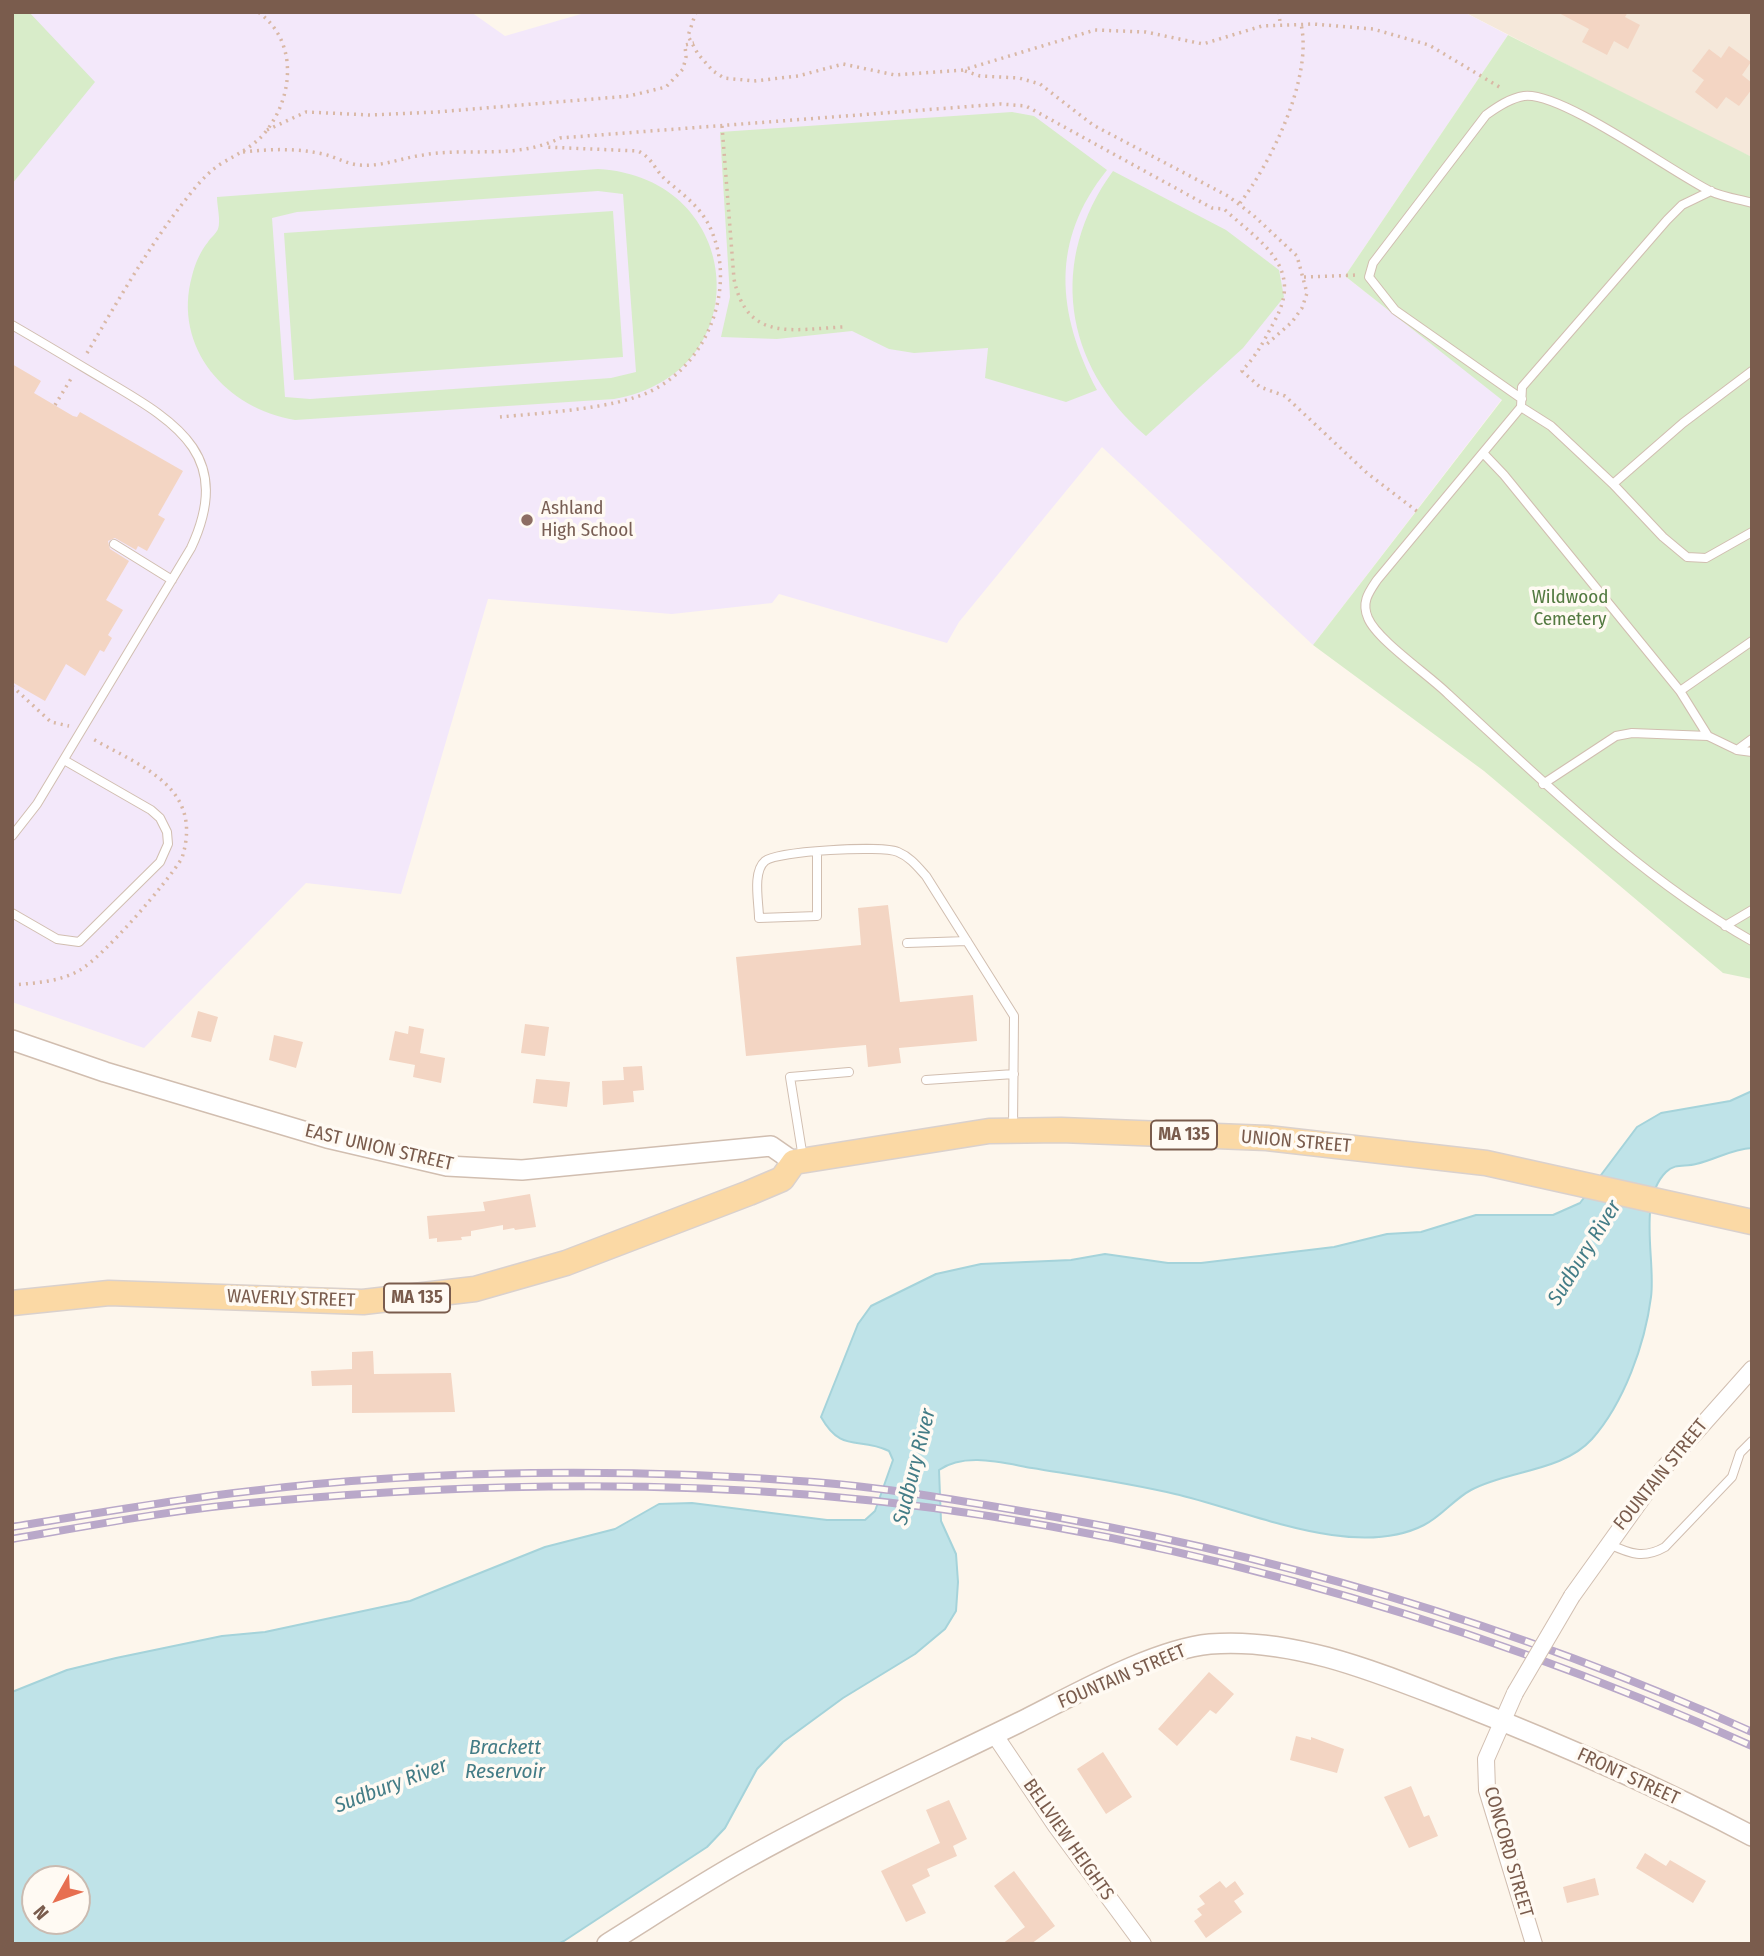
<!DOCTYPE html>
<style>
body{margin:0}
#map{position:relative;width:1764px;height:1956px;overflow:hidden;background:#fdf6ec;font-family:"Fira Sans Condensed",sans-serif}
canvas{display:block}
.frame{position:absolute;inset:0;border:14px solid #7a5c4d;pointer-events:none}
.north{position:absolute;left:21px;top:1865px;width:70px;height:70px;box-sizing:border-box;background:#fffaf3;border:2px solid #cabbb1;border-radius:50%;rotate:230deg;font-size:19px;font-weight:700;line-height:28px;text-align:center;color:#7a5c4d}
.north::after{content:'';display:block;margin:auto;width:24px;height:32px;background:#e76f51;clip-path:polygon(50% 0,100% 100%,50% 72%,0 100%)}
</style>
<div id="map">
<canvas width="1764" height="1956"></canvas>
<div class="frame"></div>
<div class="north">N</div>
</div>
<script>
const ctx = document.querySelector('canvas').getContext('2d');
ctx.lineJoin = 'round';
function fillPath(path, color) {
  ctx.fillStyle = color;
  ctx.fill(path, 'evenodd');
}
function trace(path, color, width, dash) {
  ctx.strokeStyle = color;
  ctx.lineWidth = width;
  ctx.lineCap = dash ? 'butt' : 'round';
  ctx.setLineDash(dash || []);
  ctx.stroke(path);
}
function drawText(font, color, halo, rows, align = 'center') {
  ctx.font = font + ' "Fira Sans Condensed",sans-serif';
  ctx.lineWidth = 7;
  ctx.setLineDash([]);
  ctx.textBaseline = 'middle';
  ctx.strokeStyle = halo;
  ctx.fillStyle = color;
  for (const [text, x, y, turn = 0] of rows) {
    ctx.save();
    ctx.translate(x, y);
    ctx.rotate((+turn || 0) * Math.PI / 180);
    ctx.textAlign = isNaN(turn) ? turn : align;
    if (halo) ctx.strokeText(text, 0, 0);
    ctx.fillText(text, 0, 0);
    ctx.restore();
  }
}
fillPath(new Path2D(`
 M1464,12H1752V157L1716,141Z`), '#f5e8da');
fillPath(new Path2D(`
 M12,12H471L505,36L588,12H1464L1508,35L1345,276L1502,399L1313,645L1102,447L959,622L947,643L779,594L772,603L672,614L488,599L401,894L306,883L144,1048L12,1002Z`), '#f3e8fa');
fillPath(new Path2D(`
 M12,12H29L95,82L12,184Z
 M1508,35L1752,157V979L1723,973L1484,771L1313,645L1502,400L1345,276Z
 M1012,112L1034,116L1107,170C1050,241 1057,313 1097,390L1066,402L985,378L988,348L914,353L889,349L852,331L777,339L721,337L730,297L720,132Z
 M598,169C746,177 761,374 614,399L295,420C227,409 172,348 192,276C195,264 200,252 208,242C210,238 216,234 218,229C221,221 217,206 217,197ZM598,191L623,194L636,372L611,378L310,399L285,397L272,218L297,212Z
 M1113,171L1226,230L1279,270L1284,297L1243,348L1146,436C1063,365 1048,260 1113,171Z
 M613,211L623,357L294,380L284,233Z`), '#d8ecc9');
const water = new Path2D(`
 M1752,1091V1148C1731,1149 1715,1160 1696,1164C1685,1167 1675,1163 1666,1172C1637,1201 1656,1261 1651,1297C1645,1344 1624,1403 1592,1439C1562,1472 1508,1470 1471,1490C1454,1499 1441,1517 1424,1525C1354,1561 1246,1510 1175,1494C1128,1483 1080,1476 1032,1468C1003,1463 965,1452 939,1470L941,1521L956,1554L958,1582L956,1611L945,1629L915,1654L843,1698L783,1742L757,1769L725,1828L707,1847L564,1941L558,1944H12V1692L67,1670L116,1658L222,1636L265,1632L410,1601L545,1547L615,1529L659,1504L692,1503L827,1520H865L875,1511L893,1460L889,1451C858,1436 842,1454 821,1417L858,1324L871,1306L936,1274L981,1264L1071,1260L1105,1254L1168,1263H1201L1334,1247L1387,1234L1421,1232L1476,1215H1553L1580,1203L1637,1127L1661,1113L1730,1101ZM35,1879H77V1921H35Z`);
fillPath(water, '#bfe3e8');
trace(water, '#a5d3da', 2);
fillPath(new Path2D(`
 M1557,12H1628L1625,17L1640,25L1628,49L1614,41L1607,55L1582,42L1589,29Z
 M1729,46L1751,62L1742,75L1752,83V89L1739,106L1726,97L1717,109L1695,92L1704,80L1692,71L1709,49L1721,58Z
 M12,364L41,381L34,393L73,416L77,417L80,412L183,471L158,515L165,519L147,551L138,546L136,550L115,538L108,541L110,549L129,561L106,600L123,610L108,635L112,638L104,652L100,650L85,676L66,664L45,701L12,682Z
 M888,905L900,1002L973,995L977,1041L899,1048L901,1063L868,1067L866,1045L746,1056L736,957L861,945L858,908Z
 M198,1011L218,1017L211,1042L191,1037Z
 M525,1024L549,1027L545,1056L521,1053Z
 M409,1026L424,1029L420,1053L445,1058L441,1083L413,1077L415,1065L389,1060L395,1031L408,1034Z
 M274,1035L303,1042L296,1068L269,1060Z
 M642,1066L644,1090L633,1091L634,1102L603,1105L602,1081L624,1080L623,1067Z
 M536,1079L570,1082L567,1107L533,1103Z
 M530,1194L536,1227L515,1230L514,1228L503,1230V1225L471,1231V1236L461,1237L462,1240L437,1242V1238L429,1239L427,1216L485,1211L483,1202Z
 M373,1351L374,1374L451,1373L455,1412L352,1413V1385L312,1386L311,1371L352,1369V1352Z
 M1209,1672L1234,1694L1216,1714L1210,1710L1177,1746L1158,1729Z
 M1296,1736L1311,1740V1737L1344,1749L1337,1773L1290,1760Z
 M1103,1752L1132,1797L1106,1814L1077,1769Z
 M1411,1786L1424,1817L1429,1815L1438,1836L1409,1848L1384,1797Z
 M949,1800L967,1839L953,1846L957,1856L927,1869L930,1876L912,1885L926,1913L906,1922L881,1871L940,1843L926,1810Z
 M1645,1853L1666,1866L1670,1860L1706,1881L1693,1903L1636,1868Z
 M1014,1871L1055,1926L1031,1944H1002L1025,1927L994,1886Z
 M1595,1878L1599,1895L1567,1903L1563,1887Z
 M1220,1881L1226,1888L1235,1881L1244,1894L1234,1901L1242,1912L1206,1938L1194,1921L1202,1915L1197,1909L1205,1904L1199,1896Z`), '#f3d5c3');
const service = new Path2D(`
 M1711,191L1682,205L1667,220L1522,387L1521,407L1377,580C1369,592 1361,602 1368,618C1377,640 1429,675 1448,694C1544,782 1638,876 1752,941
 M12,325C45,344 78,364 110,383C180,424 233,458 191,548L37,804L12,836
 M1522,399L1395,310L1369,277L1373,263L1486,115C1497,107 1510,98 1524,96C1561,91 1673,173 1710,191C1723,197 1738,199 1752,203
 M1521,407L1551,426L1613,484L1663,537L1687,557L1706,558L1752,532
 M1484,454L1504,475L1680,691L1708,736
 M1613,484L1683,423L1752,371
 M114,544L172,580
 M1680,691L1752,641
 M1737,750L1752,752
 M1543,784L1616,736L1632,733L1708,736L1737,750L1752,739
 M817,852V916L759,918C759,903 752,872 765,861C777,851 882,845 898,852C910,857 917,866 926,876L1014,1016L1013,1128
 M12,913L57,939L79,942L160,862L168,844L167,832L160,818L151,810L64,760
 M1725,926L1752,910
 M907,943L967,941
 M926,1080L1014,1074
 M803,1158L790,1077L849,1072
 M1609,1544C1630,1554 1644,1559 1665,1547L1732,1477L1740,1453L1752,1441`);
const minor = new Path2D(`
 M1572,1596L1663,1469L1752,1369
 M1515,1693L1486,1759L1487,1790L1534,1944
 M994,1734L1056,1826L1143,1944`);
const tertiary = new Path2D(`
 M12,1040L105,1072L327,1138L447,1166L522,1170L771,1146L794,1162
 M607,1944C652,1916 696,1887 742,1861C831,1811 926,1768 1018,1723C1071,1697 1151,1650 1210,1644C1295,1637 1381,1674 1459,1704C1558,1743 1657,1786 1752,1836`);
const primary = new Path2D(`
 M12,1303L109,1293L363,1302L475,1289L566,1263L749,1193L782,1179L794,1162L989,1131L1061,1130L1267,1138L1486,1163L1752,1222`);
trace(service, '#d1beb0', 10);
trace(minor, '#d1beb0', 18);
trace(tertiary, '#d1beb0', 22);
trace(primary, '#dad1cd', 27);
trace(new Path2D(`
 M696,12L688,36L698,54L713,71L724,78L754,81L798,76L843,64L895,75L963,70L1095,30L1146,32L1203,44L1262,26L1313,24L1373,29L1429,45L1501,88
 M1279,12L1280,23
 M965,71L980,76L1019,78L1040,84L1093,125L1228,196L1253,215L1297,256L1307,293L1302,308L1292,322L1267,344
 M722,126L734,279C747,343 794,329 843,327L844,324
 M267,130L306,112L370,115L437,112L629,96L666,87L683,69L686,57L685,45L694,43
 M243,152C271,149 296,148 323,154C336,157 347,164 359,165C382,167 401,158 423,155C469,147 516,160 560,138L1001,104L1026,106L1212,208L1224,209C1261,243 1305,267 1274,322C1262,344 1259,352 1242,371L1260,387L1285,396L1367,473L1418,512
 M1240,203C1272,161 1313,77 1301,24
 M1304,277L1358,275
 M87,353C116,304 145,253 179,208C191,193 203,176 219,165C235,155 250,149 263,135C294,99 299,41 258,12
 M55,405L72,377
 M500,417C541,413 615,409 651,391C707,364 736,290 712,232C703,209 685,196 667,181C655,171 653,158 638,151L544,147
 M12,686L51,722L69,726
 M12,985C35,983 60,982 80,970C104,956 167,883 182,858C204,787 142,767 91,738`), '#d9b8a5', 3.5, [2, 5]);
trace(service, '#fff', 8);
trace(minor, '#fff', 16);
trace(tertiary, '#fff', 19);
trace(primary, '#fbd9a5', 24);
const rail = new Path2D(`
 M12,1527C92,1514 171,1500 251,1491C431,1469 633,1468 814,1482C879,1487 944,1498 1009,1509C1265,1551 1515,1625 1752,1732
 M12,1539C94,1525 177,1509 260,1502C444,1485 629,1480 814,1495C1134,1522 1459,1614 1752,1746`);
trace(rail, '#b9a8c9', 8);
trace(rail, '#fffaf3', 5, [16]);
const minorBridge = new Path2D(`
 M1515,1693L1572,1596`);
trace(minorBridge, '#d1beb0', 18, []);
trace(minorBridge, '#fff', 16);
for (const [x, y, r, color] of [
 [527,520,7,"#8d6e63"]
]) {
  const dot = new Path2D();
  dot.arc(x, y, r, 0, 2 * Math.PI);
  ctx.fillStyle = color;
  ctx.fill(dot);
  trace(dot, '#fffaf3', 2.5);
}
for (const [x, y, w] of [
 [1184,1135,66],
 [417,1298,66]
]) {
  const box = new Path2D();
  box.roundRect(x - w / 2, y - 14.5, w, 29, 5);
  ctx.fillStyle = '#fffaf3';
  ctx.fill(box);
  trace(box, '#7a5c4d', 2);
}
drawText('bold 18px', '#7a5c4d', null, [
 ["MA 135",1184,1135],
 ["MA 135",417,1298]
]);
drawText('19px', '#785e54', '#fffaf3', [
 ["Ashland",541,509],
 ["High School",541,531]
], 'left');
drawText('19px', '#537a41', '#fffaf3', [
 ["Wildwood",1570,598],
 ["Cemetery",1570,620]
]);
drawText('19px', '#7a5c4d', '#fffaf3', [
 ["UNION STREET",1296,1142,5],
 ["EAST UNION STREET",379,1148,13],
 ["WAVERLY STREET",291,1299,2],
 ["FOUNTAIN STREET",1661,1475,-51],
 ["FOUNTAIN STREET",1122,1677,-23],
 ["FRONT STREET",1628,1777,25],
 ["BELLVIEW HEIGHTS",1068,1840,55],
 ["CONCORD STREET",1508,1852,74]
]);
drawText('italic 21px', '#437c86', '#fffaf3', [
 ["Sudbury River",1585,1253,-58],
 ["Sudbury River",915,1467,-76],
 ["Brackett",505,1748],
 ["Reservoir",505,1772],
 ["Sudbury River",391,1786,-21]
]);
</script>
